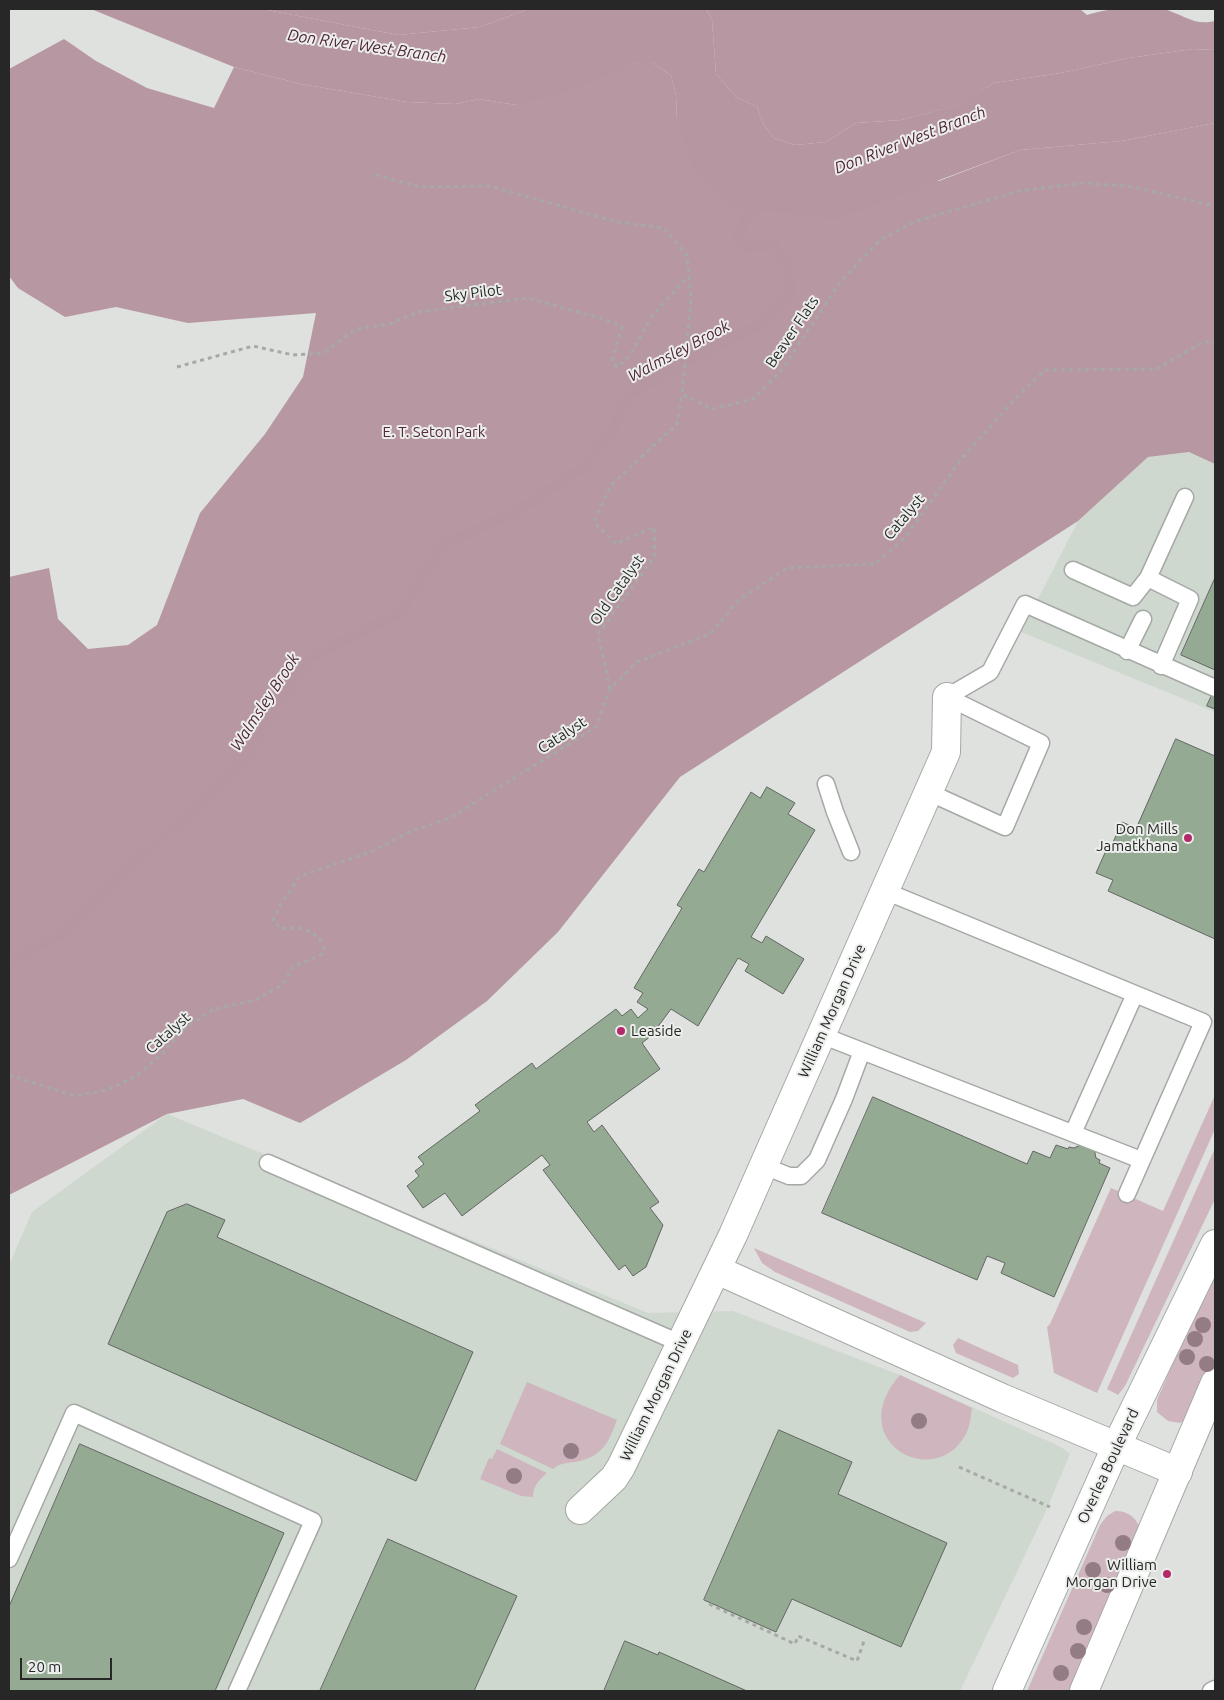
<!DOCTYPE html>
<style>
body{margin:0}
#map{position:relative;width:1224px;height:1700px;overflow:hidden;background:#dee1de;font-family:Ubuntu,sans-serif}
canvas{display:block}
.frame{position:absolute;inset:0;border:10px solid #262726;pointer-events:none}
.scale{position:absolute;left:20px;top:1658px;width:92px;height:22px;box-sizing:border-box;border:2px solid #262726;border-top:0;padding-left:6px;font-size:15px;line-height:18px;white-space:nowrap;color:#262726;-webkit-text-stroke:4px #ebeeeb;paint-order:stroke}
</style>
<div id="map">
<canvas width="1224" height="1700"></canvas>
<div class="frame"></div>
<div class="scale">20 m</div>
</div>
<script>
const ctx = document.querySelector('canvas').getContext('2d');
ctx.lineJoin = 'round';
function fillPath(path, color) {
  ctx.fillStyle = color;
  ctx.fill(path, 'evenodd');
}
function trace(path, color, width, dash) {
  ctx.strokeStyle = color;
  ctx.lineWidth = width;
  ctx.lineCap = dash ? 'butt' : 'round';
  ctx.setLineDash(dash || []);
  ctx.stroke(path);
}
function drawText(font, color, halo, rows, align = 'center') {
  ctx.font = font + ' Ubuntu,sans-serif';
  ctx.lineWidth = 4;
  ctx.setLineDash([]);
  ctx.textBaseline = 'middle';
  ctx.strokeStyle = halo;
  ctx.fillStyle = color;
  for (const [text, x, y, turn = 0] of rows) {
    ctx.save();
    ctx.translate(x, y);
    ctx.rotate((+turn || 0) * Math.PI / 180);
    ctx.textAlign = isNaN(turn) ? turn : align;
    if (halo) ctx.strokeText(text, 0, 0);
    ctx.fillText(text, 0, 0);
    ctx.restore();
  }
}
fillPath(new Path2D(`
 M1189,452L1215,464V712L1021,632L1078,521L1148,457Z
 M167,1114L648,1313L733,1311L900,1375L1061,1447L1070,1454L1046,1511L960,1691H9V1265L32,1212Z`), '#cfd8cf');
fillPath(new Path2D(`
 M1215,1095V1129L1097,1393L1054,1373L1047,1327L1050,1324L1111,1188L1163,1211Z
 M1215,1148V1199L1125,1386L1118,1395L1107,1389Z
 M754,1248L926,1323L918,1331L910,1332L775,1272L762,1263Z
 M1215,1267V1370L1191,1417L1180,1423L1168,1421L1157,1412V1400Z
 M958,1338L1018,1365L1019,1374L1013,1378L956,1353L953,1345Z
 M900,1375L972,1408C971,1416 970,1426 966,1434C934,1493 842,1440 900,1375Z
 M527,1382L617,1420C608,1444 602,1457 575,1462C566,1463 560,1463 553,1469L500,1444Z
 M497,1449L547,1473C539,1480 533,1486 533,1497L521,1496L480,1479L489,1458L492,1459Z
 M1115,1511C1129,1511 1137,1518 1141,1531L1074,1691H1027L1100,1525L1107,1516Z`), '#cfb6be');
fillPath(new Path2D(`
 M262,9H529L480,27L398,35Z
 M706,9H1080L1087,15C1104,9 1146,4 1164,9C1184,15 1194,26 1215,21V50L1193,49L1129,58L1061,73L994,83L959,105L901,120L856,123L826,142L795,145L774,138L763,124L757,107L736,97L716,74L712,20Z
 M64,39L96,61L147,88L214,108L234,67L301,84L407,102L455,104L479,99L516,105L636,62H652L671,75L676,95L677,121L939,181L1020,150L1121,141L1215,123V464L1189,452L1148,457L1078,521L680,777L558,932L487,1001L406,1060L300,1123L243,1099L167,1114L9,1195V577L49,568L58,619L88,649L128,645L157,625L200,513L265,434L303,377L316,313L188,323L116,307L65,317L18,288L9,276V69Z`), '#b797a1');
fillPath(new Path2D(`
 M91,9H262L398,35L480,27L529,9H706L712,20L716,74L736,97L757,107L763,124L774,138L795,145L826,142L856,123L901,120L958,105L994,83L1061,73L1129,58L1193,49L1215,50V123L1121,141L1020,150L835,219L730,205L695,173L677,121L676,95L671,75L652,62H636L567,92L516,105L479,99L455,104L407,102L301,84L234,67Z`), '#b696a0');
trace(new Path2D(`
 M9,961L58,936L242,763L309,659L400,613L444,543L513,514L581,469L612,431L628,395L683,364L763,323L790,294L789,270L774,244L749,248L736,242L745,220L766,202`), '#b696a0', 9);
const building = new Path2D(`
 M1215,578V670L1181,655Z
 M1215,688V709L1207,706Z
 M1176,739L1215,756V939L1108,891L1113,880L1096,873L1108,846L1111,847L1122,822L1136,828Z
 M767,787L795,803L788,814L815,830L751,937L762,943L766,936L804,959L783,994L745,971L749,964L738,958L698,1026L671,1009L651,1036L642,1043L660,1069L587,1122L594,1132L602,1125L659,1202L650,1208L663,1225L646,1267L633,1276L625,1265L619,1270L543,1170L550,1165L542,1155L462,1216L445,1193L423,1208L407,1186L419,1176L415,1171L424,1164L418,1157L480,1111L475,1105L532,1063L536,1069L616,1009L622,1016L631,1009L638,1018L648,1009L637,1002L643,993L634,988L682,908L677,905L699,869L704,872L751,792L760,798Z
 M873,1097L1027,1164L1033,1151L1050,1158L1056,1145L1068,1149L1069,1147L1074,1148L1083,1144L1094,1148L1096,1158L1100,1160L1099,1163L1110,1168L1054,1297L1001,1273L1005,1263L987,1256L977,1280L822,1213Z
 M187,1204L225,1220L217,1237L473,1352L416,1481L108,1344L167,1212Z
 M779,1430L852,1462L838,1494L947,1543L901,1647L792,1599L776,1632L704,1600Z
 M80,1444L284,1533L215,1691H9V1607Z
 M388,1539L517,1596L474,1691H320Z
 M625,1641L658,1655L659,1652L747,1691H604Z`);
fillPath(building, '#94aa93');
trace(building, '#636663', 1);
const service = new Path2D(`
 M1073,570L1133,597L1148,578
 M1127,651L1143,619
 M1161,666L1190,599L1148,578L1185,497
 M947,697L990,672L1025,604L1215,688
 M826,784L835,812L851,852
 M928,792L1005,827L1041,743L947,697
 M885,891L1203,1022L1127,1194
 M821,1035L1141,1160
 M1073,1133L1135,994
 M268,1163L682,1344
 M764,1166L789,1176H801L817,1160L844,1099L862,1051
 M9,1559L74,1413L313,1521L237,1691
 M1211,1691L1215,1689`);
const minor = new Path2D(`
 M717,1270L1002,1398L1178,1472
 M580,1510L614,1478L621,1467L733,1235L946,752L947,697`);
const secondary = new Path2D(`
 M1007,1691L1116,1447L1215,1244
 M1084,1691L1215,1383`);
trace(service, '#a5a8a5', 19);
trace(minor, '#a5a8a5', 30);
trace(secondary, '#a5a8a5', 30);
trace(new Path2D(`
 M376,175L420,187L490,186L617,222L664,228L687,255L691,299L682,394L712,409L753,399L781,371L840,282L880,240L917,221L1019,191L1083,183L1128,186L1215,206
 M177,367L253,346L293,355L323,353L356,329L389,324L418,312L527,298L604,319L622,327L612,360L617,367L629,357L652,316L688,276
 M610,689L598,634L655,556L654,527L616,544L594,522L611,485L677,424L682,394
 M9,1075L75,1096L107,1090L136,1076L162,1054L183,1030L214,1009L256,1000L283,984L293,967L321,955L324,947C315,929 300,926 281,929L273,920L282,902L300,876L373,851L409,832L450,818L596,727L610,689L637,662L710,634L738,601L787,568L875,564L907,535L962,458L1018,396L1045,370L1157,369L1203,342H1215
 M959,1467L1050,1507
 M709,1604L795,1644L798,1636L857,1661L864,1641`), '#a7a9a7', 3, [4, 4]);
trace(service, '#fff', 16);
trace(minor, '#fff', 28);
trace(secondary, '#fff', 28);
ctx.fillStyle = '#937c84';
for (const [x, y] of [
 [1203,1325],
 [1195,1339],
 [1187,1357],
 [1207,1364],
 [919,1421],
 [571,1451],
 [514,1476],
 [1123,1543],
 [1093,1570],
 [1107,1585],
 [1084,1627],
 [1078,1651],
 [1061,1673]
]) {
  ctx.beginPath();
  ctx.arc(x, y, 8, 0, 2 * Math.PI);
  ctx.fill();
}
for (const [x, y, r, color] of [
 [1188,838,5,"#b32a6a"],
 [621,1031,5,"#b32a6a"],
 [1167,1574,5,"#b32a6a"]
]) {
  const dot = new Path2D();
  dot.arc(x, y, r, 0, 2 * Math.PI);
  ctx.fillStyle = color;
  ctx.fill(dot);
  trace(dot, '#ebeeeb', 2);
}
drawText('15px', '#262726', '#ebeeeb', [
 ["Sky Pilot",473,293,-7],
 ["Beaver Flats",792,332,-56],
 ["Catalyst",904,517,-50],
 ["Old Catalyst",617,590,-55],
 ["Catalyst",562,735,-33],
 ["William Morgan Drive",832,1011,-66],
 ["Catalyst",168,1033,-42],
 ["William Morgan Drive",656,1395,-64],
 ["Overlea Boulevard",1108,1466,-65]
]);
drawText('15px', '#56293a', '#ebeeeb', [
 ["E. T. Seton Park",434,432]
]);
drawText('15px', '#262726', '#ebeeeb', [
 ["Don Mills",1178,829],
 ["Jamatkhana",1178,846],
 ["Leaside",631,1031,"left"],
 ["William",1157,1565],
 ["Morgan Drive",1157,1582]
], 'right');
drawText('italic 16px', '#512536', '#ebeeeb', [
 ["Don River West Branch",367,46,8],
 ["Don River West Branch",910,140,-21],
 ["Walmsley Brook",679,351,-28],
 ["Walmsley Brook",265,702,-57]
]);
</script>
